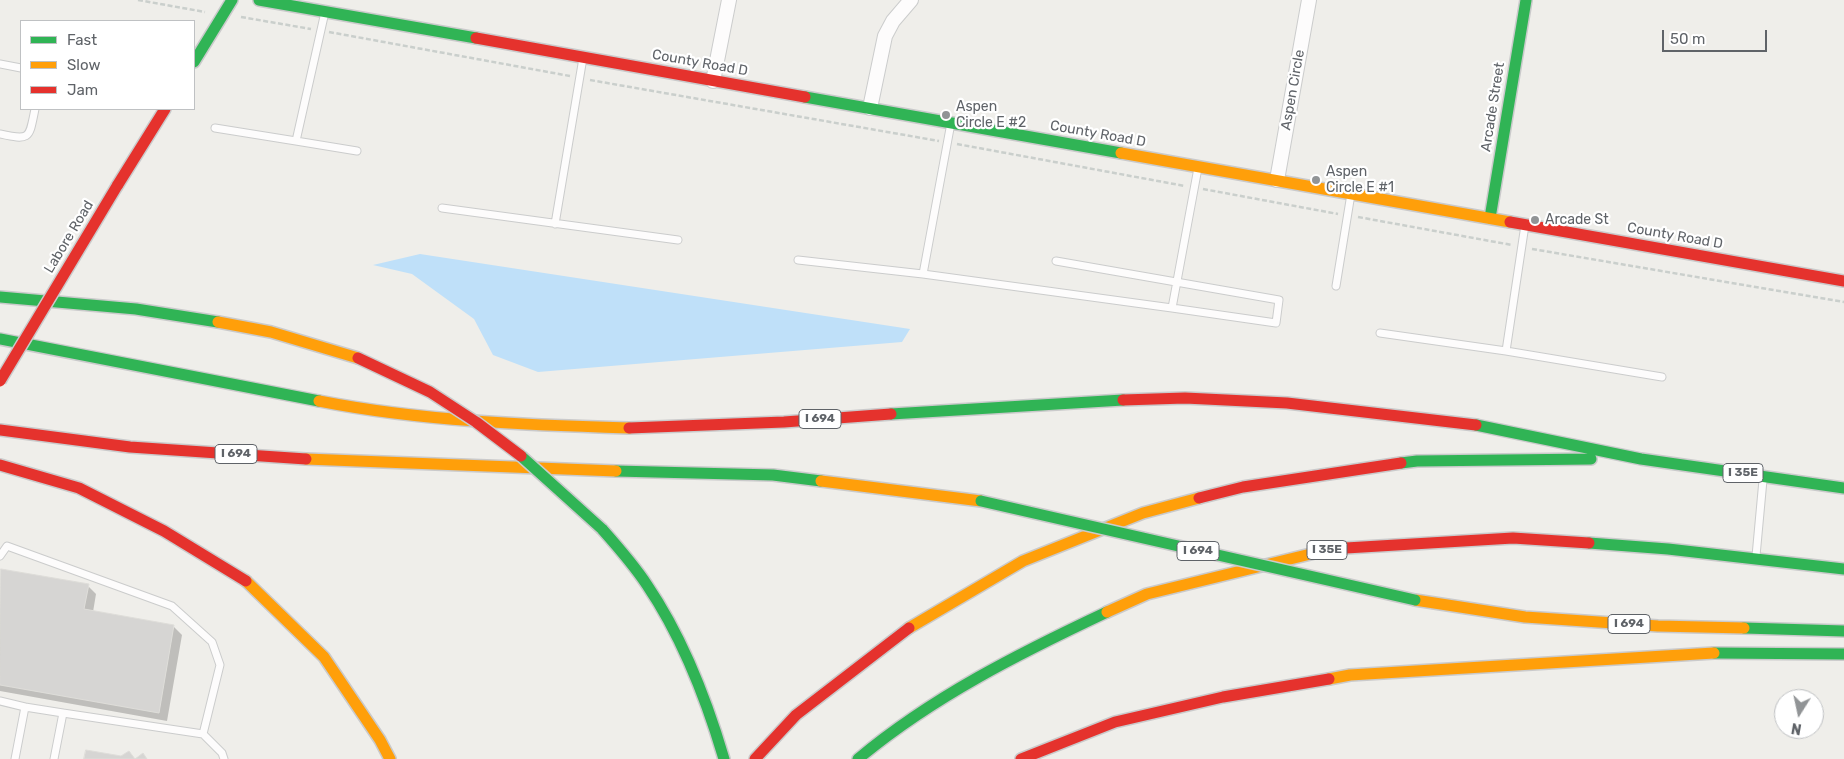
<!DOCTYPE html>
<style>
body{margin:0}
#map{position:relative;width:1844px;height:759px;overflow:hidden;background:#efeeea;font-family:Rubik,sans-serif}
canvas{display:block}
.legend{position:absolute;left:20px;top:20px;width:175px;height:90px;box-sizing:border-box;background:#fff;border:1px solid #bfc1c3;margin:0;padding:6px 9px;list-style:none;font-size:15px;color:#5f6368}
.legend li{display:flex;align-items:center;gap:10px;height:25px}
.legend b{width:25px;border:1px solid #bfc1c3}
.north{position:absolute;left:1774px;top:689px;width:50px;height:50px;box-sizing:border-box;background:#fff;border:1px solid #bfc1c3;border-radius:50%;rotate:190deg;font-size:14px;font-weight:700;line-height:20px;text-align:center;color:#5f6368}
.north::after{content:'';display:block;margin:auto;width:18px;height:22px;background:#919496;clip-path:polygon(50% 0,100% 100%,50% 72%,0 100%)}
.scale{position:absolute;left:1662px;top:30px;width:105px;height:22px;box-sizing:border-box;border:2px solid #5f6368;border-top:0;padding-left:6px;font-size:15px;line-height:18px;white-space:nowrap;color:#5f6368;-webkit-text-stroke:4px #fff;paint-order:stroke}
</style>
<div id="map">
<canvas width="1844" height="759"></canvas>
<ul class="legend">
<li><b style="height:6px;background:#30b455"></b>Fast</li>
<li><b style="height:6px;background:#ff9f0a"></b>Slow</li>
<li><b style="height:6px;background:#e5322d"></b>Jam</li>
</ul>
<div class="north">N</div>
<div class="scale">50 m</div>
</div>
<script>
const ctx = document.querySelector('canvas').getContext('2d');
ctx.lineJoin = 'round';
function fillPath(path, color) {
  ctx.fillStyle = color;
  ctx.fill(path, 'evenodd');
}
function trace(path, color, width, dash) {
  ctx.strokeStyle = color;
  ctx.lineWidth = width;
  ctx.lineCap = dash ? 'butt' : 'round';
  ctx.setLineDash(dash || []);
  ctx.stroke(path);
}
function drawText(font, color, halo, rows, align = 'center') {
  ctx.font = font + ' Rubik,sans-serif';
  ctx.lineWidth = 4.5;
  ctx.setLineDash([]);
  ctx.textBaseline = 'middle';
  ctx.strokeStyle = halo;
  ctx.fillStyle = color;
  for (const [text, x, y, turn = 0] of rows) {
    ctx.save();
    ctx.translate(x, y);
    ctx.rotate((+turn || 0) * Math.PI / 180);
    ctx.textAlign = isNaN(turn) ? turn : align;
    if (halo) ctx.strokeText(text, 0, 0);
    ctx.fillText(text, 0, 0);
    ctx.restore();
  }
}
fillPath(new Path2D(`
 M420,254L910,329L902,342L538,372L493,355L474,319L412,274L373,265Z`), '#bfe0f9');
fillPath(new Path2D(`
 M2,570L88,586L96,594L93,612L174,627L182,635L167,721L0,691V581Z`), '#0003');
const building = new Path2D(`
 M1,569L89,584L84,609L174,625L159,713L0,685Z
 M86,750L121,756L129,751L135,759L143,753L147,759H84Z`);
fillPath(building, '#d6d5d3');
trace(building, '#deddd9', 1);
const lane = new Path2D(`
 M325,12L296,141L357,151
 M0,64L21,68
 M951,123L923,274L1172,308L1198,168
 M215,128L296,141
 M0,134C31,141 29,138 35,109
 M442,208L678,240
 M555,224L583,58
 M1525,225L1506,351L1662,377
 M798,260L923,274
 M1056,261L1279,300L1276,323L1172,308
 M1336,286L1351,194
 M1380,333L1506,351
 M0,556L7,546L172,606L212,642L220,665L203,734
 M1756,556L1763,480
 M0,701L25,707L15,759
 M25,707L63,713
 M54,759L63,713L203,734L222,753L224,759`);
const street = new Path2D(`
 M713,81L729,0
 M870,108L885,36L893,21L911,0
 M1277,180L1309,0`);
const fast = new Path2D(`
 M259,0L476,38
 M194,62L232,0
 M805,97L1121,153
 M1490,218L1526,0
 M0,297L136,309L218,322
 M0,339L319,401
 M891,414L1123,400
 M1476,425L1641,459L1844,488
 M1401,463L1417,461L1591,459
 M616,471L773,475L821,481
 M602,529C618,547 634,565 647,585C683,638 706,698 724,759
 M1589,543L1668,549L1844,569
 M1744,628L1844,631
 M1714,653L1844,654
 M858,759C932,697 1020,653 1107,612`);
const slow = new Path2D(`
 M1121,153L1510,222
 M218,322L271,332L358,358
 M319,401C421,421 527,425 629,428
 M306,459L616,471
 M821,481L981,501
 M246,581L324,657L380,740L390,759
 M1415,600L1525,617L1658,626L1744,628
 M1107,612L1147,594L1331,549L1346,548
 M909,628L1023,561L1143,513L1199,498
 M1329,679L1350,675L1714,653`);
const jam = new Path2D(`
 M476,38L805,97
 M117,186L165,109
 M1510,222L1844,281
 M1123,400L1185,398L1287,403L1476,425
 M629,428L784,422L891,414
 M0,430L130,447L306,459
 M0,465L79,488L164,531L246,581
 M1199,498L1243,487L1401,463
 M1346,548L1513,538L1589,543
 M755,759L796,715L909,628
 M1021,759L1115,722L1223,697L1329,679`);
trace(lane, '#cbcccc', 9);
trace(street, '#cbcccc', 16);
trace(fast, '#cacacb', 14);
trace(slow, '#cacacb', 14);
trace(jam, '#cacacb', 14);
trace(new Path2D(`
 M138,0L205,12
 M241,17L311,29
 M329,32L570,76
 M590,80L939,141
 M957,144L1185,186
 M1203,189L1338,214
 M1358,217L1512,245
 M1532,249L1844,302`), '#cacfcc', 2.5, [5, 2.5]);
trace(lane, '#fdfcfc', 7);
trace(street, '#fdfcfc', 14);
trace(fast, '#30b455', 11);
trace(slow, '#ff9f0a', 11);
trace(jam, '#e5322d', 11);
const fastBridge = new Path2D(`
 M521,456L602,529
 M981,501L1415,600`);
const jamBridge = new Path2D(`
 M358,358L430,392L476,422L521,456
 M0,381L117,186`);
trace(fastBridge, '#cacacb', 14, []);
trace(jamBridge, '#cacacb', 14, []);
trace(fastBridge, '#30b455', 11);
trace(jamBridge, '#e5322d', 11);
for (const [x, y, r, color] of [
 [946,115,5,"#919496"],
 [1316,180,5,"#919496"],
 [1535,220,5,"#919496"]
]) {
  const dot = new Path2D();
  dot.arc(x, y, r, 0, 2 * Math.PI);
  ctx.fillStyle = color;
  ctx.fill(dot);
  trace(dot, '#fff', 2);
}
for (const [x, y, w] of [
 [820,419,42],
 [236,454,42],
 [1743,473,40],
 [1327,550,40],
 [1198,551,42],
 [1629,624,42]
]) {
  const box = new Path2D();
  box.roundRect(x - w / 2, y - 9.5, w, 19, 4);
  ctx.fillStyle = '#fff';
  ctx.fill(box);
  trace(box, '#5f6368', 1);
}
drawText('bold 12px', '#5f6368', null, [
 ["I 694",820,419],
 ["I 694",236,454],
 ["I 35E",1743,473],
 ["I 35E",1327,550],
 ["I 694",1198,551],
 ["I 694",1629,624]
]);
drawText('14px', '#5f6368', '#fff', [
 ["County Road D",700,63,10],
 ["Aspen Circle",1293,90,-80],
 ["Arcade Street",1493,107,-81],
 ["County Road D",1098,134,10],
 ["County Road D",1675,236,10],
 ["Labore Road",69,237,-59]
]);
drawText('14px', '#5f6368', '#fff', [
 ["Aspen",956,107],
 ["Circle E #2",956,123],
 ["Aspen",1326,172],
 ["Circle E #1",1326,188],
 ["Arcade St",1545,220]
], 'left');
</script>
